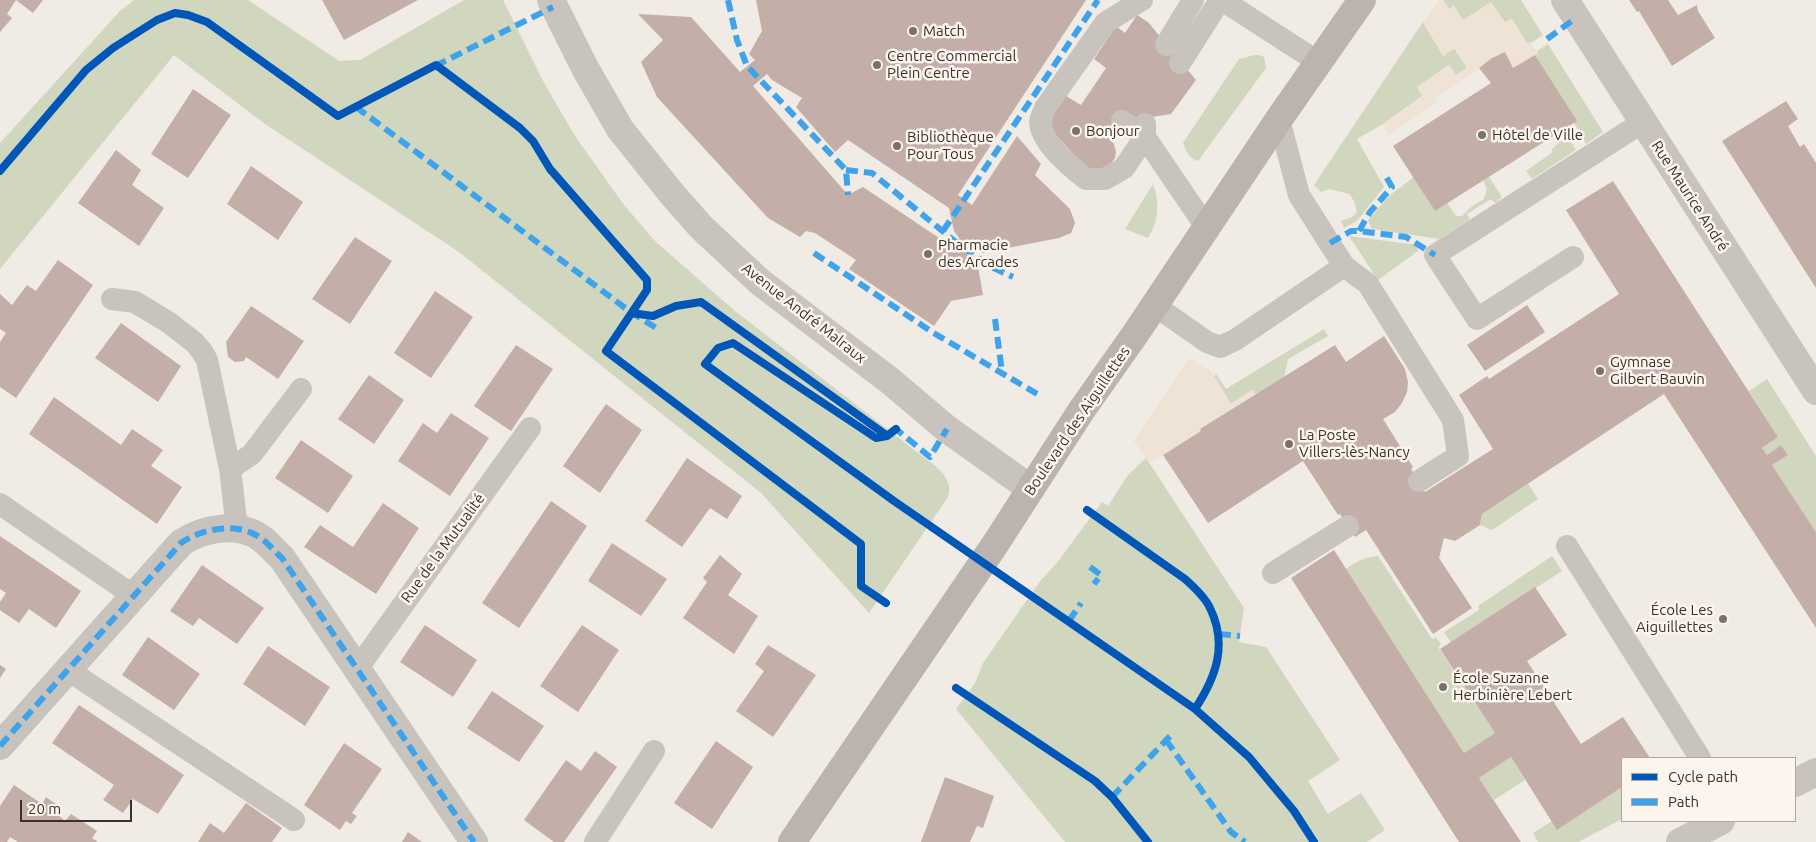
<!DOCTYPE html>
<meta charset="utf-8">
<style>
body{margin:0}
#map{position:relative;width:1816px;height:842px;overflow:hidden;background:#f0ebe5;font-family:Ubuntu,sans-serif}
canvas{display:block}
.legend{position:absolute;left:1621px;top:757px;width:175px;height:65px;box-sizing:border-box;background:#fbf5ee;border:1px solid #aea6a0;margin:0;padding:6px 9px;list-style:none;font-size:15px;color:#3b302b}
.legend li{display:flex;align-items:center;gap:10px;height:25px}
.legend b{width:25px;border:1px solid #aea6a0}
.scale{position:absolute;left:20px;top:800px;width:112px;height:22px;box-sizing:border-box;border:2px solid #3b302b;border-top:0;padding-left:6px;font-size:15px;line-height:18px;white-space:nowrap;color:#3b302b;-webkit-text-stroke:4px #fbf5ee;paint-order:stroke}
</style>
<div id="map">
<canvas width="1816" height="842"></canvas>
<ul class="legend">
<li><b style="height:6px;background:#0057b8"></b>Cycle path</li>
<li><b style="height:6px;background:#3fa3eb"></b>Path</li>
</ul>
<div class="scale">20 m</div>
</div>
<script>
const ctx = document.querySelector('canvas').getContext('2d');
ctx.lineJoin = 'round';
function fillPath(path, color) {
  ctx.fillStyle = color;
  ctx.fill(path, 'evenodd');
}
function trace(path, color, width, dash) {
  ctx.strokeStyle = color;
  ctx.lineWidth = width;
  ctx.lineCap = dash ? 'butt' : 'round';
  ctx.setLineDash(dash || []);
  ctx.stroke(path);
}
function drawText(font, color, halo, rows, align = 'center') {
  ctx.font = font + ' Ubuntu,sans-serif';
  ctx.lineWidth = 5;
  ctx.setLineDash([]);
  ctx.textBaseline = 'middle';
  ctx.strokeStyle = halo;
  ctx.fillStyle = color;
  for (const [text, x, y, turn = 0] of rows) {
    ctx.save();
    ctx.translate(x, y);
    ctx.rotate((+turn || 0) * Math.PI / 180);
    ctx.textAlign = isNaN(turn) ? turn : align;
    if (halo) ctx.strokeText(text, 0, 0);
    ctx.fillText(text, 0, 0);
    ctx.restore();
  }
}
fillPath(new Path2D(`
 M134,0H248L339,61L360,60L464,0H503L543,81L575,136L624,205L655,241L735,311L917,452C931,463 955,476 948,497L869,613L761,493L459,252L265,124L174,55L0,269V143L120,11Z
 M1443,0H1521L1543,35L1528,45L1512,19L1506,23L1463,20L1454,6L1449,9Z
 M1423,22L1443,56L1454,48L1467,68L1456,75L1449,65L1417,87L1422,96L1383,124L1357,139L1384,187L1357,221L1344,228L1341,221L1352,217L1357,212L1354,201L1349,194L1330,189L1321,192L1314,185Z
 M1548,44L1603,132L1586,144L1535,55L1538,53L1537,51Z
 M1254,55H1259L1264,57L1266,68L1198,161C1190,159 1186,151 1183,143L1239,59Z
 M1567,135L1576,150L1532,179L1526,171L1553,152L1551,150Z
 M1414,177L1435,211L1447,203L1456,216H1462L1471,207L1484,199L1487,189L1483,180L1489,177L1502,197L1495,203L1491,199L1467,214L1470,219L1439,239L1372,229L1368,220L1390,195Z
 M1153,184C1160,204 1159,220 1148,238L1125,229Z
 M1349,236L1417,245L1418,251L1378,280Z
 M1324,329L1328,336L1288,359L1284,378L1260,393L1259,392L1255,394L1252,390L1231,404L1214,376L1216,374L1226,389Z
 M1767,379L1816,456V532L1772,465L1788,455L1781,445L1767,455L1762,448L1778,437L1749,391Z
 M1146,458L1244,608L1239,642L1266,647L1340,760L1308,781L1328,814L1361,793L1385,830L1367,842H1065L956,709L975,683L983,663L1041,580L1056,564L1102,502L1108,506L1128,475Z
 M1528,484L1538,499L1492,530L1480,525L1482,514Z
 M1378,556L1432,639L1436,637L1441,644L1438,647L1495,733L1464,753L1346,569C1357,561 1365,557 1378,556Z
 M1552,556L1562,571L1451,643L1444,632L1479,610L1478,606Z
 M1511,757L1525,780L1494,800L1479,778Z
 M1622,787V819L1578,842H1538L1533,833L1552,821L1558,829Z`), '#d1d6bf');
fillPath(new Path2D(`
 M1440,0H1443L1449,9L1454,6L1463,20L1491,2L1505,22L1511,19L1527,44L1530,42L1538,53L1513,68L1505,53L1492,58L1479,69L1434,99L1436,102L1389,135L1383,124L1422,96L1417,87L1449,65L1456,75L1467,68L1455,48L1443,56L1423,22Z
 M1189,358L1211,372L1231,404L1252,390L1255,394L1200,429L1201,431L1198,433L1149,463L1134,441Z`), '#eee3d5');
fillPath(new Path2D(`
 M0,0H43L33,13L16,0L7,14L12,18L0,32Z
 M322,0H418L344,40Z
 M756,0H1086L958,195L972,205L1017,136L1041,164L1035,175L1070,209L1075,223L1071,233L1059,238L982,253L975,248L969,256L977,261L983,295L951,301L934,326L849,269L856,260L815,233L806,231L800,237L768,218L657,97L641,62L663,40L638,14L691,17L740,72L755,60L749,54L762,31ZM767,74L772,80L802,98L796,107L835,152L848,140L949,208L954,231L959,238L954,248L863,187L848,195L753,86Z
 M1629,0H1668L1678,15L1697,5L1698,11L1715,38L1672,66L1639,11L1637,12Z
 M1137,15L1148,22L1196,80L1171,114L1145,118L1123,119L1109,138L1114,144L1116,152L1115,158L1110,165L1097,170L1090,169L1084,166L1056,135L1052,127L1051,120L1053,113L1066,96L1081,105L1106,68L1094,59L1116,26L1125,33Z
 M1505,52L1513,68L1535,55L1577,121L1435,211L1393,146L1491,83L1479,68L1492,58Z
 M193,89L231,115L188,178L151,154Z
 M1786,101L1798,119L1788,126L1800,147L1804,144L1816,163V288L1722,141Z
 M116,150L141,170L132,185L164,208L139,246L78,203Z
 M251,166L303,202L278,240L227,204Z
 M1613,181L1778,437L1762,448L1767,455L1781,445L1788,455L1772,465L1816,532V628L1664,394L1482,514L1480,525L1455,541L1444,538L1439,558L1472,608L1433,634L1366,530L1355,537L1340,514L1338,515L1303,461L1208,523L1163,455L1198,433L1201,431L1200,429L1335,345L1346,362L1384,336L1405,369L1408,382L1407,392L1402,403L1395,412L1383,419L1413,467L1411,469L1425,492L1493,449L1459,395L1487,376L1489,379L1619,294L1566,210Z
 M355,237L392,261L350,324L312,299Z
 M58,260L93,285L16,398L0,387V342L6,333L0,329V294L12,305L27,285L36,291Z
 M435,291L473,317L431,378L394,353Z
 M1527,305L1545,332L1485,371L1467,345Z
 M251,306L304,341L278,379L246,357L244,361L235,362L228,357L226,342Z
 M121,323L181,366L158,402L95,358Z
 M516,345L553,369L511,431L474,406Z
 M369,375L404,400L374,444L338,419Z
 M54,397L121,445L132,429L163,450L151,466L182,487L157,524L29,434Z
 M606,404L642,430L600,493L563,466Z
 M451,413L489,438L450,496L398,461L423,423L437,433Z
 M301,440L353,476L328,513L275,478Z
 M687,458L742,496L727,519L710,508L682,547L645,521Z
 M551,501L587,526L519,628L482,603Z
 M383,503L419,528L376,594L304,547L320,525L353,547Z
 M0,536L81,591L56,628L29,609L19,623L0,610V602L6,593L0,589Z
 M612,543L667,579L641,616L588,581Z
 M1334,550L1464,753L1495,733L1440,649L1535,587L1567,635L1527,661L1581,744L1623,717L1650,758H1622V787L1557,830L1511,757L1479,778L1521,842H1459L1291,578Z
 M720,555L742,574L728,595L758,616L734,654L683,618L707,582L703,578Z
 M202,565L264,608L237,644L199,618L193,626L170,611Z
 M425,625L477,660L453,697L400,662Z
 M582,625L619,650L578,712L540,686Z
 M148,637L200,674L174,710L122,675Z
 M768,645L816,675L773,737L736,711L764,671L755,664Z
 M268,646L330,687L305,726L243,684Z
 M0,665L6,669L0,678Z
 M492,691L544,726L519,762L467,728Z
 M79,705L184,775L158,814L133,799L123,813L103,800L114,785L52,743Z
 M716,741L753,767L712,829L674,803Z
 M344,743L382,769L352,813L357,816L351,824L346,821L340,830L304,805Z
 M595,751L617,767L564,842H554L524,820L566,760L581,771Z
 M945,777L994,796L983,828L977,826L970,842H921Z
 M14,785L42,804L46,797L60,807L56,813L65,821L71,814L97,831L92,838L98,842H18L10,837L7,842H0V806Z
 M246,803L282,828L272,842H198L210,823L224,833Z
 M408,832L422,842H402Z`), '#c3afa7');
trace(new Path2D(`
 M1222,0L1318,62
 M1166,45L1193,0
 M1180,63L1220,0
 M1122,121L1145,137L1124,168L1105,179H1086C1071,167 1041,143 1040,122C1040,118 1044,112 1045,108L1105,23L1142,0
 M1145,124V137L1206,227
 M1573,257L1477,319L1435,255L1643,122
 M1344,266L1368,284L1453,420L1458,456L1419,481
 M112,299L135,302L168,322L194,342L201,350L207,360L230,469L237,529
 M1154,305L1207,342L1220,347L1235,340L1344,266L1299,195L1279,119
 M230,469L252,454L301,389
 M0,504L134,596
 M1567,546L1700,758
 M1273,573L1348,526
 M357,669L530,428
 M68,670L294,820
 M595,842L654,751`), '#c9c3be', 22);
trace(new Path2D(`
 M551,0L585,68L620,129L672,194L701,227L760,282L889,380L947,429L1031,489
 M1565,0L1816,391
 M0,746L181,543C203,528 239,521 262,539C269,544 275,552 282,558L474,842
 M1795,783L1816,772
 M1680,842L1721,821`), '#c9c3be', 28);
trace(new Path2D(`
 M792,842L994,546L1081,411L1136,333L1279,119L1362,0`), '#bab3ae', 28);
trace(new Path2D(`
 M728,0L737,40L747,66L846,170L848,195
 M1547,39L1576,18
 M435,66L553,7
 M356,107L632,313L658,329
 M846,170L872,173L957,243L991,267L1013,277
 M943,231L1098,0
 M1359,231L1370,212L1392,187L1384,173
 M1330,243L1351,231H1359L1406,237L1435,255
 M814,253L932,332L1039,395
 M995,319L1002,372
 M893,431L896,429L930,457L947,429
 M1090,567L1101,575L1094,584
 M1069,621L1081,603
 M1219,634L1240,636
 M1166,740L1231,832L1245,842
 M0,746L181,543C203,528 239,521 262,539C269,544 275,552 282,558L474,842
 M1112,797L1172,734`), '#3fa3eb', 6, [12, 6]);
trace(new Path2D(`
 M0,171L86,70L113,48L157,20L175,13L188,15L207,22L338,116L436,65L520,128L533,141L550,169L647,280V290L606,351L861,544V586L886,603
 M632,313L653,316L676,306L701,302L886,435
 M896,429L887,436L876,438L733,343L718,348L705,364L894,501L1195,709L1249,757L1294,811L1314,842
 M1087,510L1185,579C1194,587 1205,597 1210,608C1228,645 1216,677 1195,709
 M956,688L1095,781L1112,797L1148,842`), '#0057b8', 8);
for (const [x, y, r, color] of [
 [913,31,5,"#7a716c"],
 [877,65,5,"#7a716c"],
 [1076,131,5,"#7a716c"],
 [1482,135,5,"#7a716c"],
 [897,146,5,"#7a716c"],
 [928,254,5,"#7a716c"],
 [1600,371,5,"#7a716c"],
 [1289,444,5,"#7a716c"],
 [1723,619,5,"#7a716c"],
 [1443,687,5,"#7a716c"]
]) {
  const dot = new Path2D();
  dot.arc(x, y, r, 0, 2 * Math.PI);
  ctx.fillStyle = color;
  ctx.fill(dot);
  trace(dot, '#fbf5ee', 2);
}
drawText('15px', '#3b302b', '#fbf5ee', [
 ["Match",923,31],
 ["Centre Commercial",887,56],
 ["Plein Centre",887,73],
 ["Bonjour",1086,131],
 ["Hôtel de Ville",1492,135],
 ["Bibliothèque",907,137],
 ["Pour Tous",907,154],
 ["Pharmacie",938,245],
 ["des Arcades",938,262],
 ["Gymnase",1610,362],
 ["Gilbert Bauvin",1610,379],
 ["La Poste",1299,435],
 ["Villers-lès-Nancy",1299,452],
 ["École Les",1713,610,"right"],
 ["Aiguillettes",1713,627,"right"],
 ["École Suzanne",1453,678],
 ["Herbinière Lebert",1453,695]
], 'left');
drawText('15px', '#3b302b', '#fbf5ee', [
 ["Rue Maurice André",1690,196,57],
 ["Avenue André Malraux",804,313,38],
 ["Boulevard des Aiguillettes",1077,421,-56],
 ["Rue de la Mutualité",443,548,-54]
]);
</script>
